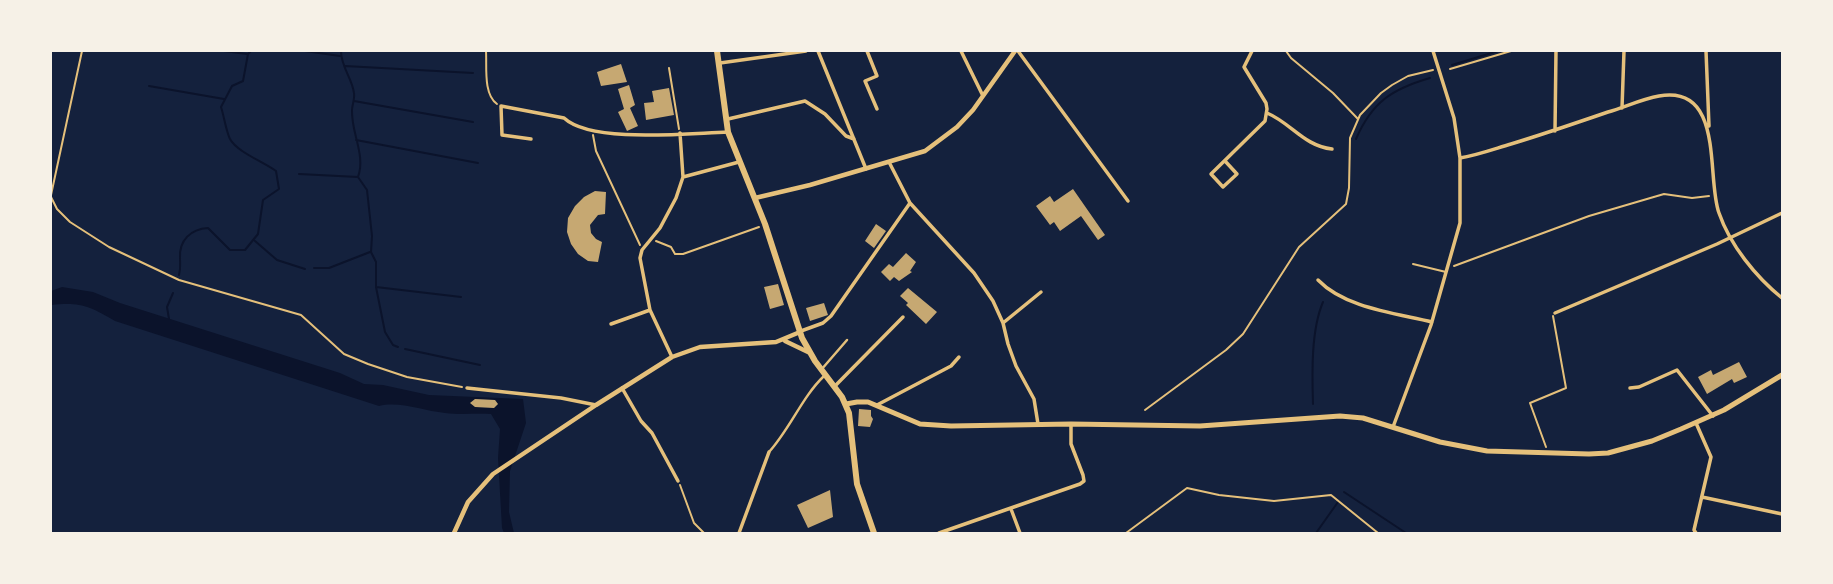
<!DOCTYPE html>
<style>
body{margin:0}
#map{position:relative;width:1833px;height:584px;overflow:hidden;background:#14213d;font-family:"Noto Sans",sans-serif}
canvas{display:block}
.frame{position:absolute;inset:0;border:52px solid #f6f1e7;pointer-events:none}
</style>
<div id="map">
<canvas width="1833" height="584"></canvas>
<div class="frame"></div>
</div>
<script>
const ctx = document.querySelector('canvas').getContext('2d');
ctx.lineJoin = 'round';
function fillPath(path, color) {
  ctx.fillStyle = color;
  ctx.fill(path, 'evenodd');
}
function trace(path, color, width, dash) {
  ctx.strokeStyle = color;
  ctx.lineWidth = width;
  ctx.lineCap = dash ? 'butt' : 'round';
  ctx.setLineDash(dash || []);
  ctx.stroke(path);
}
fillPath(new Path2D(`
 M62,287L93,292L120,303L340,373L364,384L383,385L429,395L523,399L526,423L510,471L509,512L514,533H504L502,528L498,458L500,429L491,414C475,413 461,415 445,413C423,411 400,401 379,406L115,321C89,306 81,302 51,305V291ZM475,399L495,400L498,404L494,408L475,407L471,403Z`), '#0b132b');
trace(new Path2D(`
 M224,51L247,54
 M305,51L340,56
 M341,51C341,67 352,78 354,93C355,99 352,105 352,110C351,133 366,155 358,177L367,190L372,236L371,252L376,262V287L385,332L393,345L398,347
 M1452,65L1498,51
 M345,66L473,73
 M149,86L224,99
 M354,101L473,122
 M1356,139C1372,102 1392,89 1430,78
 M356,140L478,163
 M299,174L358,177
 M255,241L277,260L305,269
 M314,268H329L370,252
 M179,275C181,268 180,264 180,258C179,240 191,229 208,228L230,250H245L258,234L263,200L279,189L276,171C264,162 237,152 230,139C226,131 224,116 221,107L232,86L243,81L248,54L251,51
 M376,287L461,297
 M169,319L167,307L173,293
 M405,349L480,365
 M1313,404C1312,373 1311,330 1323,302
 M1344,492L1406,533
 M1316,533L1338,502`), '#0b132b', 2);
fillPath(new Path2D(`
 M621,64L627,82L601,86L597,72Z
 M629,85L635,105L630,108L638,126L627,131L618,112L624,109L618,89Z
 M669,88L674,115L646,120L644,103L654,102L652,91Z
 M1073,189L1105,235L1098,240L1081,216L1060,231L1054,222L1050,225L1036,206L1050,196L1054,202Z
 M595,191L606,192L605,214L598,215L590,225L591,233L596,239L602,242L598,262L588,261L578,254L571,244L567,232L568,218L575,206L584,197Z
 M876,224L886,231L874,248L865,241Z
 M906,253L916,262L910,271L912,272L899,281L894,277L890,281L881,272L889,264L893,267Z
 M778,284L784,305L770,309L764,287Z
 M908,288L937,312L926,324L906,305L908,303L900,296Z
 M824,303L828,315L810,321L806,308Z
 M1739,362L1747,377L1734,383L1732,379L1707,394L1698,377L1711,370L1713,375Z
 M475,399L495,400L498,404L494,408L475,407L470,403Z
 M859,409L871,410V416L873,419L870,427L858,426Z
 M830,490L833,517L808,528L797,505Z`), '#c6a872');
trace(new Path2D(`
 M486,51C487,66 483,94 497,104
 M1286,51L1291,58L1333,93L1358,119
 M669,68L679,129
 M1450,69L1511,51
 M593,135L596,151L640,245
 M51,195L82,51
 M51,197L57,209L70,222L109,247L179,280L301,315L344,354L368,364L407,377L462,387
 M656,241L671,247L675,254H683L759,227
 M1454,266L1589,216L1664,194L1692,198L1709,196
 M1145,410L1226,350L1243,334L1299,247L1346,204L1349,188L1350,138L1360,115L1381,93L1392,85L1408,76L1433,70
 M1546,447L1530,403L1566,388L1553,316
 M680,485L694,523L704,533
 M1126,533L1187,488L1219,495L1274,501L1331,495L1378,533`), '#e5c07b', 2);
trace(new Path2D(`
 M1413,264L1446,272`), '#e5c07b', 2);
trace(new Path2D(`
 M821,370L847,340
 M769,452C790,429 802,397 824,376`), '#e5c07b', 2.5);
trace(new Path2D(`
 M818,51L866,169
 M867,51L877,76L865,81L877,109
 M961,51L983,96
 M1018,51L1128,201
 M1706,51L1709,126
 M720,63L806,51
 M1622,108L1624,51
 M1267,113C1291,123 1304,146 1332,149
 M728,119L805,101L825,114L846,136L854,139
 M1555,131L1556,51
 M531,139L502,135L501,106L564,118C592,144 689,133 728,132
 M1460,158C1478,155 1494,149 1511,144C1544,134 1576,123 1608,112C1625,107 1642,99 1659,96C1725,84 1706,178 1719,213C1730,245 1756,277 1782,298
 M1225,161L1237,174L1223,187L1211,174L1265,121L1267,109L1266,103L1244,67L1252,51
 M889,162L910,203L974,273L993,301L1003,323L1008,344L1016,366L1034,399L1038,424
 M683,177L739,162
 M1318,280C1345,308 1395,313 1432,322
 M1555,313L1717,244L1782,213
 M1003,323L1041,292
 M611,324L650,310
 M801,331L823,323L831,316L910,203
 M672,357L650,310L640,258L642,250L660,228L676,198L683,177L680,133
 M835,386L903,317
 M467,388L561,398L596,405
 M622,388L641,421L652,433L678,481
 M1630,388L1639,387L1677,370L1713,416
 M877,405L951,366L959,357
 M1393,427L1431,325L1460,223V158L1454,118L1433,51
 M1702,497L1782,514
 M1011,509L1020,533
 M739,533L769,452
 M939,533L1080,484L1084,481L1083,475L1071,444V424
 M1696,533L1694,530L1711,457L1696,423`), '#e5c07b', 3.5);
trace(new Path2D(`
 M755,198L810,185L925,151L957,127L973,110L1015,51
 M785,341L808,352
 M454,533L468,502L493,474L596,405L672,357L700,347L776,342L800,332`), '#e5c07b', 4.5);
trace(new Path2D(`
 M846,404L857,402H868L920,424L951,426L1071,424L1200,426L1340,416L1363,418L1440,442L1487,451L1589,454L1608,453L1652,441L1681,429L1724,410L1782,375`), '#e5c07b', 5);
trace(new Path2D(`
 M717,51L728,132L765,224L802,338L815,361L842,397L849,413L857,484L874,533`), '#e5c07b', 6);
</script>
